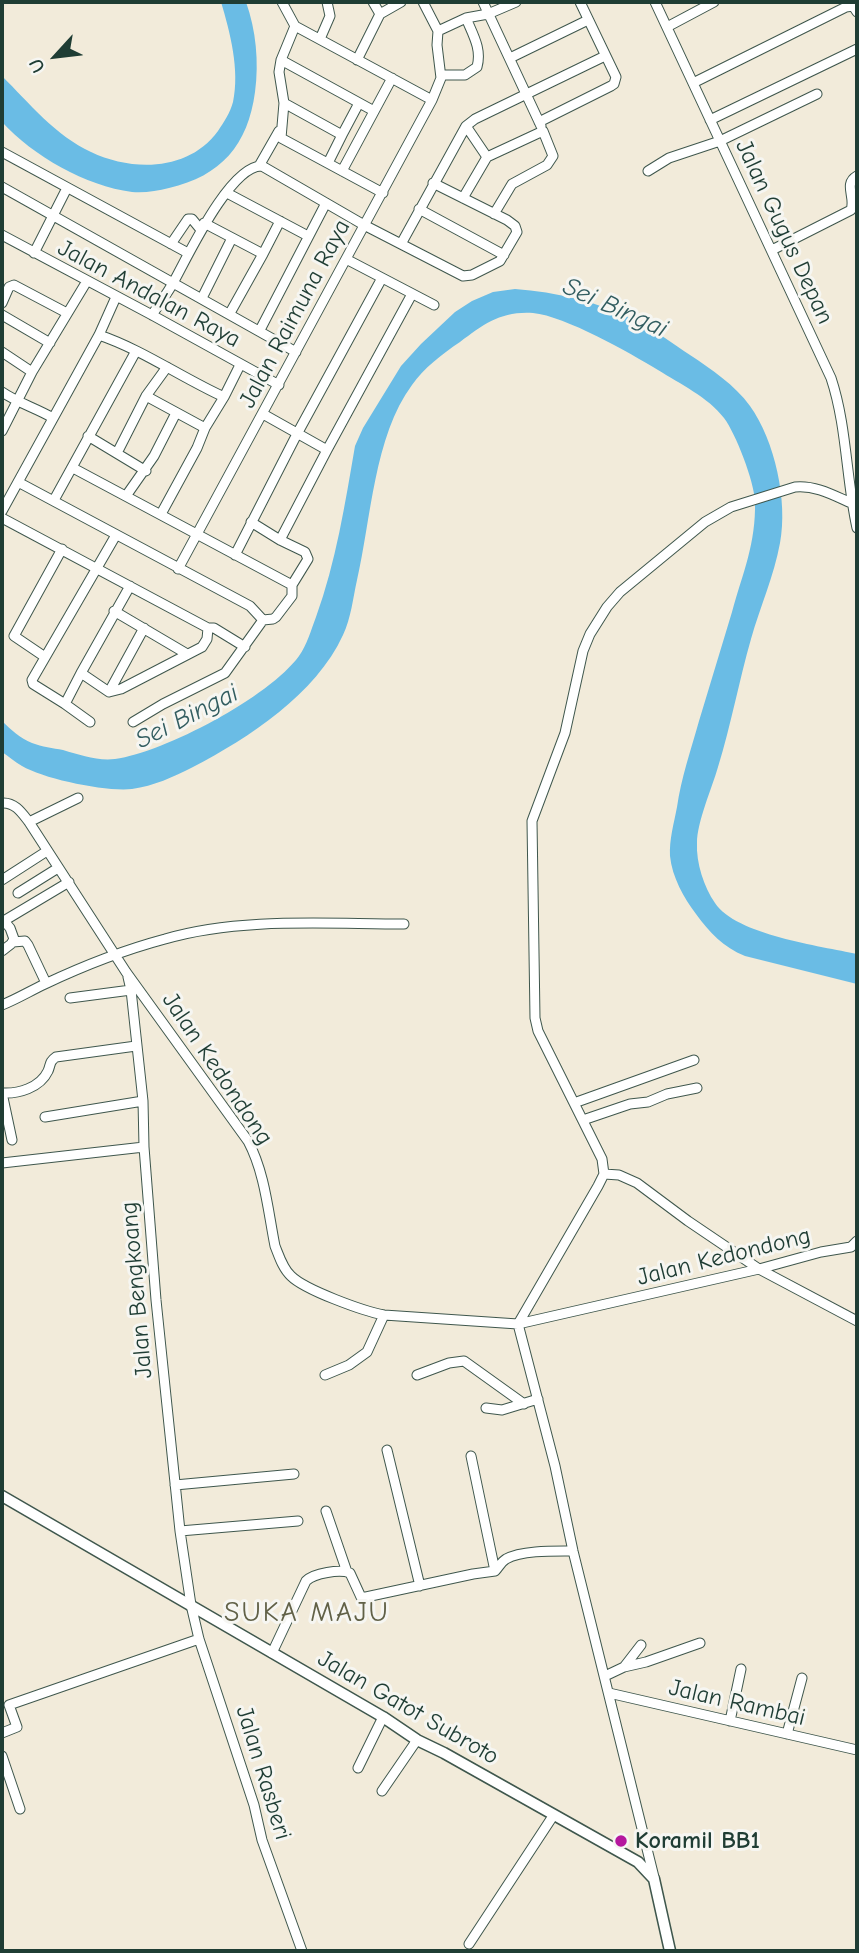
<!DOCTYPE html>
<style>
body{margin:0}
#map{position:relative;width:859px;height:1953px;overflow:hidden;background:#f2ebda;font-family:"Comic Neue",sans-serif}
canvas{display:block}
.frame{position:absolute;inset:0;border:4px solid #1f3d34;pointer-events:none}
.north{position:absolute;left:21px;top:21px;width:70px;height:70px;-webkit-text-stroke:5px #f6f6f2;paint-order:stroke;rotate:243deg;font-size:19px;font-weight:700;line-height:28px;text-align:center;color:#1f3d34}
.north::after{content:'';display:block;margin:auto;width:24px;height:32px;background:#1f3d34;clip-path:polygon(50% 0,100% 100%,50% 72%,0 100%)}
</style>
<div id="map">
<canvas width="859" height="1953"></canvas>
<div class="frame"></div>
<div class="north">U</div>
</div>
<script>
const ctx = document.querySelector('canvas').getContext('2d');
ctx.lineJoin = 'round';
function fillPath(path, color) {
  ctx.fillStyle = color;
  ctx.fill(path, 'evenodd');
}
function trace(path, color, width, dash) {
  ctx.strokeStyle = color;
  ctx.lineWidth = width;
  ctx.lineCap = dash ? 'butt' : 'round';
  ctx.setLineDash(dash || []);
  ctx.stroke(path);
}
function drawText(font, color, halo, rows, align = 'center') {
  ctx.font = font + ' "Comic Neue",sans-serif';
  ctx.lineWidth = 6;
  ctx.setLineDash([]);
  ctx.textBaseline = 'middle';
  ctx.strokeStyle = halo;
  ctx.fillStyle = color;
  for (const [text, x, y, turn = 0] of rows) {
    ctx.save();
    ctx.translate(x, y);
    ctx.rotate((+turn || 0) * Math.PI / 180);
    ctx.textAlign = isNaN(turn) ? turn : align;
    if (halo) ctx.strokeText(text, 0, 0);
    ctx.fillText(text, 0, 0);
    ctx.restore();
  }
}
fillPath(new Path2D(`
 M221,2H246C256,30 259,62 255,92C248,145 221,176 169,188C157,191 145,193 132,192C86,186 33,156 2,122V76C29,103 56,136 91,152C133,172 189,171 218,131C224,122 230,113 233,102C240,70 230,32 221,2Z
 M515,289C556,292 599,302 637,321C655,330 673,344 690,355C711,369 735,385 750,406C775,441 788,501 780,543C774,576 760,607 751,639C739,681 731,725 718,767C712,788 697,822 697,843C696,863 704,887 715,903C736,935 821,946 857,954V984L745,956C723,947 710,933 696,914C684,898 672,877 670,856C669,840 674,823 677,807C681,778 691,750 699,721C710,685 721,648 732,612C743,572 756,544 755,501C754,481 736,434 724,418C708,397 680,384 658,370C630,353 565,316 533,313C501,311 484,324 460,342C442,354 424,368 412,385C374,436 371,520 357,580C353,598 351,618 343,635C316,694 249,738 193,767C173,777 154,786 132,789C106,792 44,779 22,766C15,762 8,756 2,752V721C11,730 20,738 32,743C42,747 53,748 63,750C80,755 97,761 115,759C165,752 269,697 299,656C307,645 311,630 316,617C336,562 345,504 355,446L363,428L401,366L421,344L455,312L472,301L493,292Z`), '#6abce5');
const minor = new Path2D(`
 M282,2L295,26L432,100
 M373,2L380,14
 M423,2L438,31
 M483,2L541,126
 M655,2L831,378C847,426 846,479 857,528
 M295,26L281,60L279,72L284,103L342,135L328,163
 M667,27L714,2
 M438,31L466,18L488,14L516,2
 M320,39L330,16L327,2
 M510,58L588,20
 M281,60L374,111
 M357,60L380,14L401,2
 M441,75H465L477,67C482,49 473,35 466,18
 M693,83L846,7L853,6L857,12
 M284,103L281,138L383,193
 M710,120L857,49
 M539,122L611,86L614,84L616,77L580,2
 M466,126L487,157L543,131L553,156L547,165L512,184L494,214
 M342,135L359,103
 M2,152L188,253
 M259,166L279,131
 M342,171L392,78
 M648,171L669,158L720,141L817,94
 M2,187L296,352
 M227,193L308,236
 M463,198L487,157
 M419,209L504,255
 M204,223L263,254L280,221
 M2,235L152,315L279,385
 M171,244L188,219H192L201,230
 M401,244L466,126L475,119L605,56
 M772,250L851,210C856,197 843,184 857,176
 M34,253L67,188
 M346,259L434,305
 M202,298L232,238
 M2,303L9,287L14,285L67,313
 M230,313L263,254
 M2,315L50,343
 M152,315C159,304 167,294 173,283C187,258 230,165 262,166L364,225L463,276L472,275L500,261L517,232L515,226L507,220L433,183
 M260,330L326,203
 M99,335C143,350 182,378 224,397
 M2,352L32,372
 M2,392C18,403 36,408 53,418
 M146,396L205,428
 M263,414L327,450
 M2,431L32,372L87,281
 M88,436L146,471
 M117,453L146,396L167,367
 M73,468L292,585
 M18,482L250,606L263,620
 M126,496L154,456L176,413
 M54,500L136,351
 M2,511L99,335L116,297
 M161,514L197,448L205,428L224,397L240,365
 M2,518L208,628H214L245,647
 M116,535L32,680L33,684L65,704L81,673L109,692L121,689L202,647L207,639L208,628
 M280,540L327,450L412,294
 M235,555L297,434L382,278
 M178,569L432,100L441,78L437,45L438,31
 M114,611L187,654
 M45,657L14,636L62,549
 M81,673L130,586
 M109,692L144,628
 M65,704L90,722
 M133,722L163,704L225,673L263,620L273,619L276,617L292,596V585L308,559L305,552L280,540L251,522
 M2,803C15,802 22,813 29,822L126,972L248,1141C265,1173 268,1211 275,1246C279,1256 283,1269 291,1276C305,1290 363,1311 384,1315L518,1324L759,1269L821,1252L851,1247L857,1241
 M29,822L78,798
 M2,880L47,851
 M18,893L58,868
 M2,922L69,882
 M13,942L25,941L28,945L46,983
 M2,951L11,944L14,939L10,928L4,921
 M128,977L131,990L143,1101L144,1147L156,1300L180,1531L191,1605L199,1639L254,1805L262,1840L302,1951
 M70,998L131,990
 M2,1005C17,999 30,991 45,984C83,966 124,950 165,939C239,917 327,924 404,924
 M2,1093C18,1094 40,1088 48,1071C51,1064 49,1062 56,1057L136,1046
 M2,1093L12,1140
 M574,1103L694,1060
 M45,1117L143,1101
 M583,1120L630,1104L648,1102L667,1094L697,1088
 M2,1163L144,1147
 M604,1174L619,1175L637,1183L688,1221L759,1269L857,1321
 M325,1375L349,1365L367,1352L384,1315
 M417,1375L449,1363L464,1361L524,1404
 M486,1408L502,1410L538,1399
 M387,1450L420,1586
 M471,1456L495,1571
 M175,1485L294,1474
 M326,1511L347,1572
 M180,1531L298,1521
 M272,1653L306,1581C314,1573 340,1569 350,1573L361,1597H366L473,1574L495,1571C499,1567 501,1562 506,1559C522,1550 555,1551 573,1551
 M624,1667L641,1645
 M605,1676L624,1667L646,1662L700,1643
 M609,1693L857,1750
 M730,1721L741,1669
 M2,1733L17,1727L9,1705L199,1639
 M787,1734L802,1678
 M2,1756L20,1809
 M358,1768L383,1717
 M382,1791L417,1740
 M654,1877L573,1551L555,1466L518,1324L598,1186L604,1174L602,1159L538,1031L535,1018L532,821L565,733L583,651L590,634L607,607L620,592L705,522L731,507L795,487C815,485 833,495 851,503
 M469,1944L553,1816`);
const major = new Path2D(`
 M2,1496L383,1717L417,1740L444,1753L638,1862L654,1879L670,1951`);
trace(minor, '#3f574d', 11);
trace(major, '#3f574d', 13);
trace(minor, '#fff', 9);
trace(major, '#fff', 10);
for (const [x, y, r, color] of [
 [621,1841,7,"#b5179e"]
]) {
  const dot = new Path2D();
  dot.arc(x, y, r, 0, 2 * Math.PI);
  ctx.fillStyle = color;
  ctx.fill(dot);
  trace(dot, '#f6f6f2', 2.5);
}
drawText('24px', '#1f3d34', '#f6f6f2', [
 ["Jalan Gugus Depan",784,232,65],
 ["Jalan Andalan Raya",149,294,28],
 ["Jalan Raimuna Raya",295,314,-62],
 ["Jalan Kedondong",217,1069,56],
 ["Jalan Kedondong",724,1257,-14],
 ["Jalan Bengkoang",137,1290,-95],
 ["Jalan Rambai",737,1703,13],
 ["Jalan Gatot Subroto",408,1708,30],
 ["Jalan Rasberi",263,1773,73]
]);
drawText('bold 24px', '#1f3d34', '#f6f6f2', [
 ["Koramil BB1",635,1841]
], 'left');
drawText('italic 26px', '#325d60', '#f6f6f2', [
 ["Sei Bingai",615,308,24],
 ["Sei Bingai",187,717,-27]
]);
ctx.letterSpacing = '2px';
drawText('28px', '#616147', '#f6f6f2', [
 ["SUKA MAJU",307,1613]
]);
ctx.letterSpacing = '0px';
</script>
